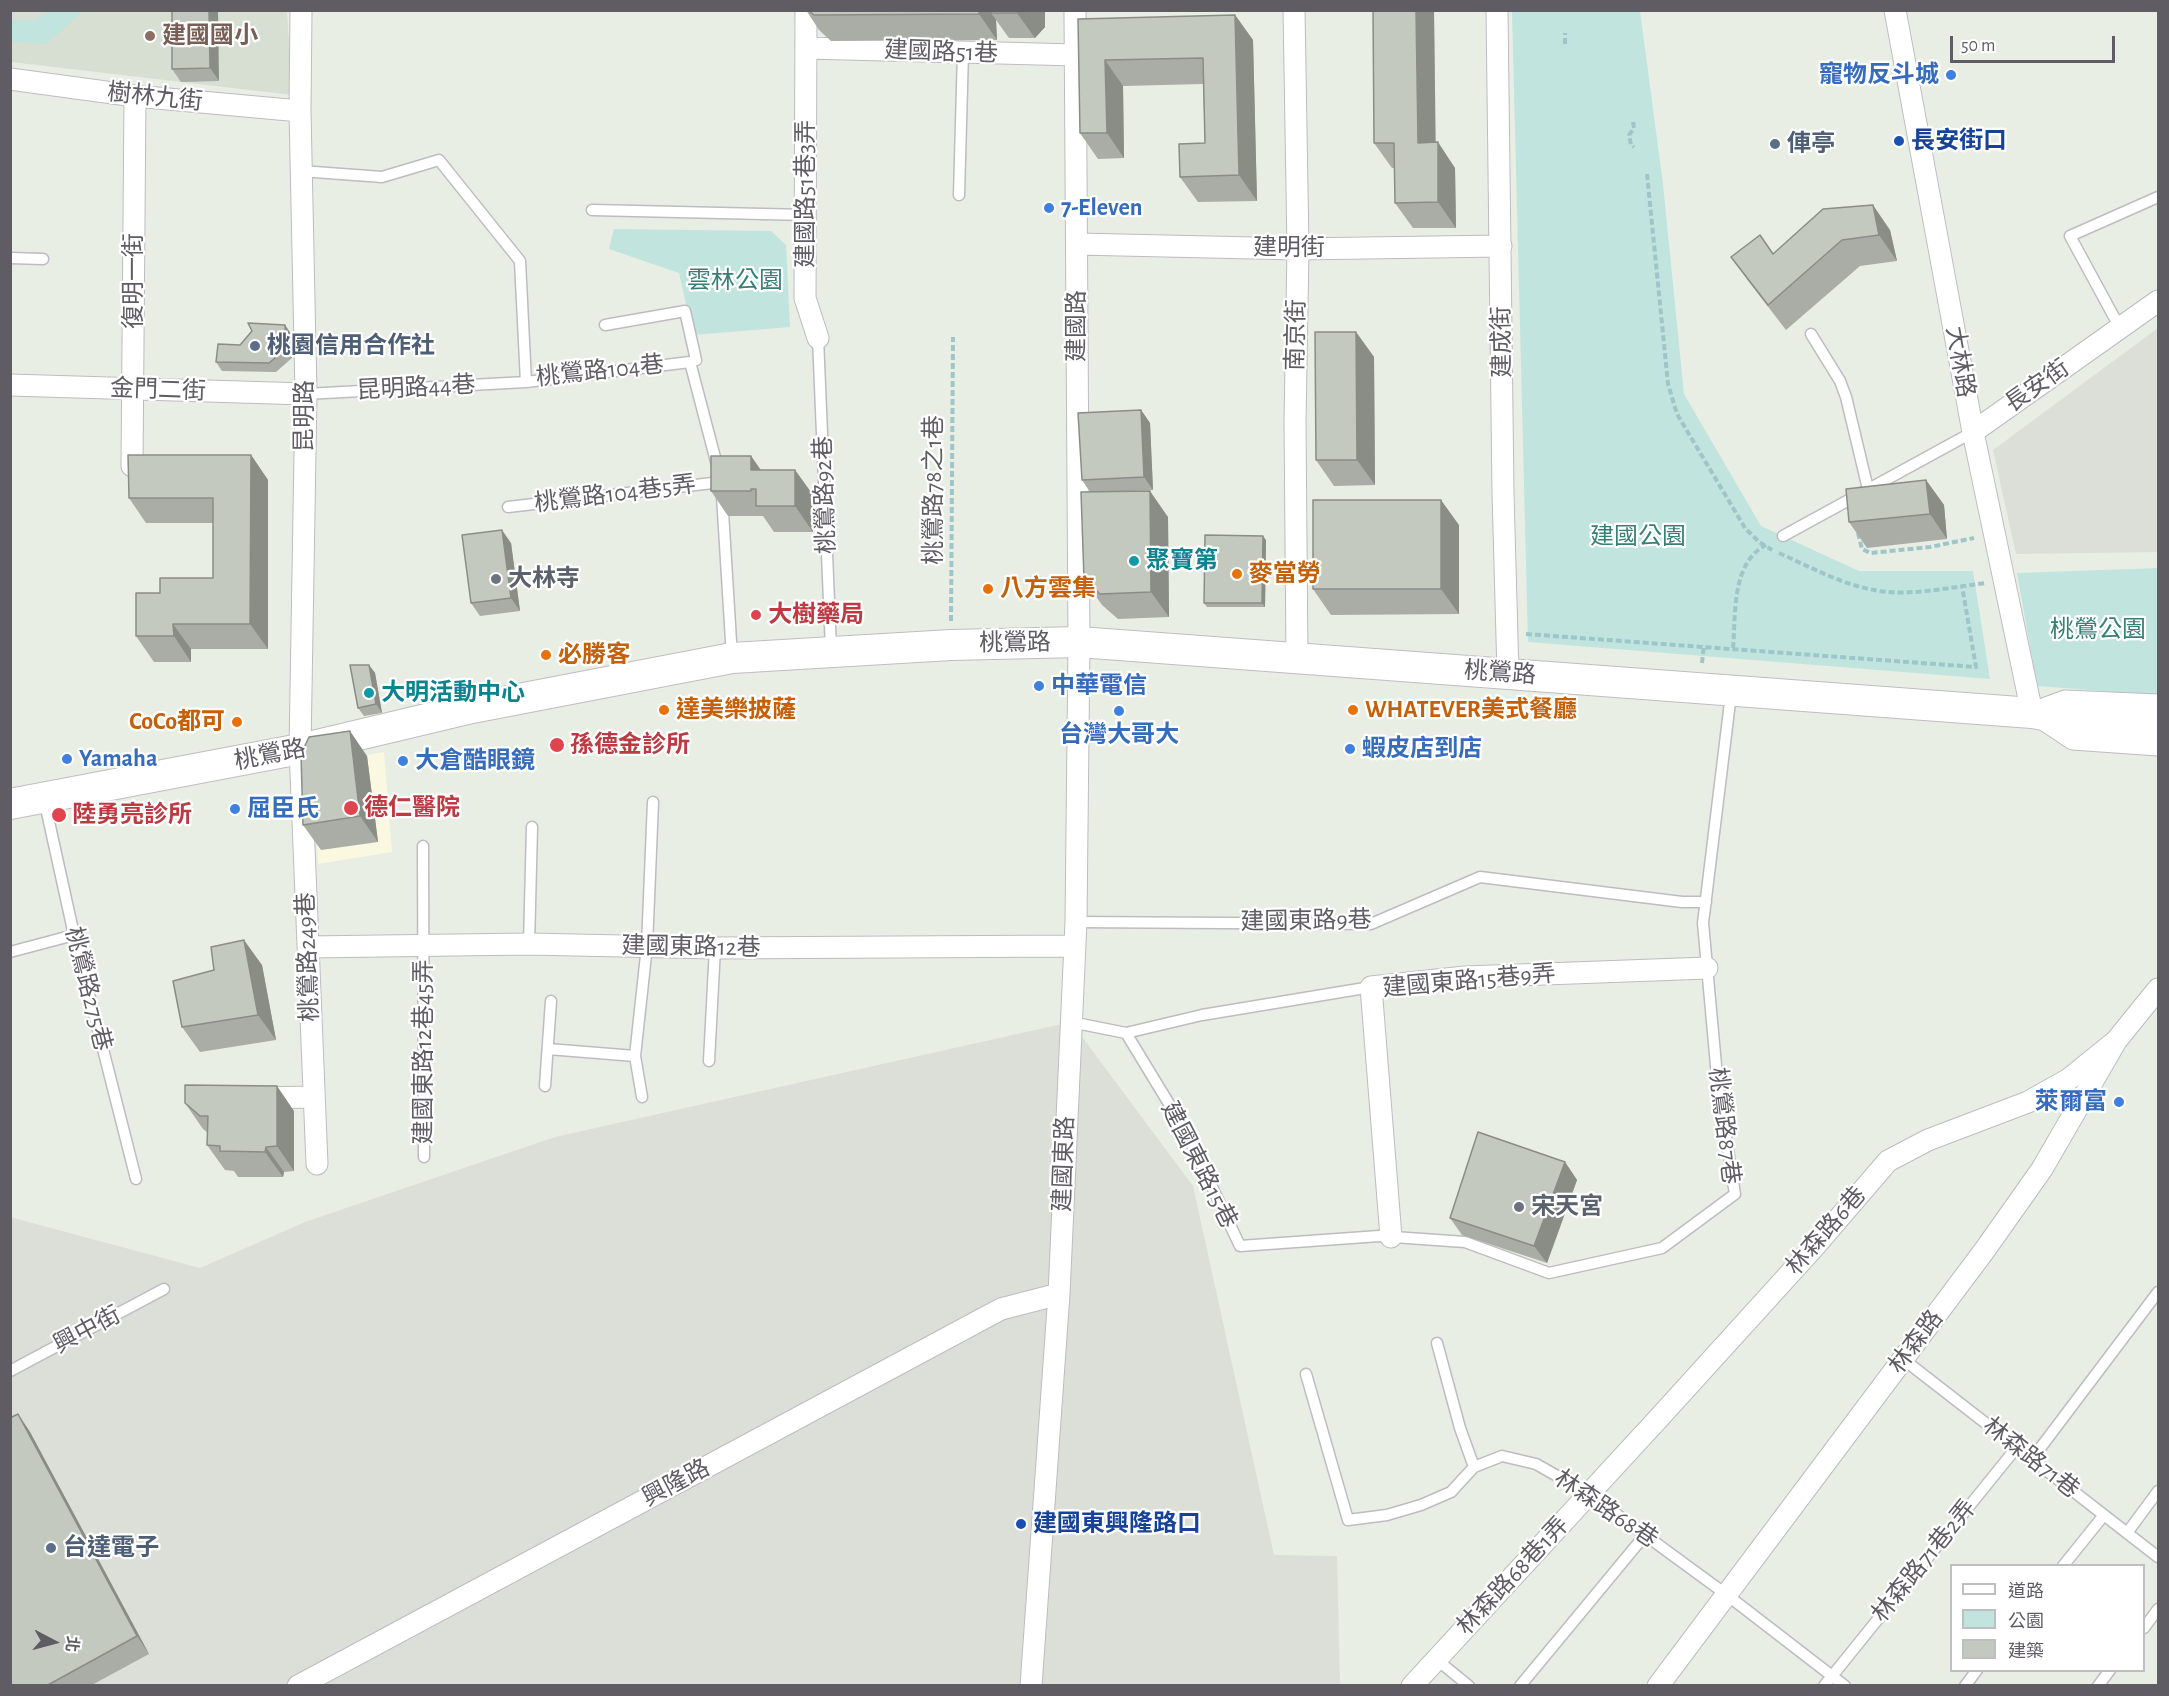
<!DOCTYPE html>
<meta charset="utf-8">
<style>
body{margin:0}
#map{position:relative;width:2169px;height:1696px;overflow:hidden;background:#e8eee4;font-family:"Alegreya Sans","Noto Sans TC",sans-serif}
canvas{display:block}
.frame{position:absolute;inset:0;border:12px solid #5f5c64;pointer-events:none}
.legend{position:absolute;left:1950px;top:1564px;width:195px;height:108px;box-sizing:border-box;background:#fff;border:2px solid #bfbec1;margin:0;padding:8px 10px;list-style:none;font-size:18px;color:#5f5c64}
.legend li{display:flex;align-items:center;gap:12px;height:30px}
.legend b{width:30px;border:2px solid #bfbec1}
.north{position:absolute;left:24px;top:1612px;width:60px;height:60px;-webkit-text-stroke:4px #fff;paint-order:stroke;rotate:96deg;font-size:16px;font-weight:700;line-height:24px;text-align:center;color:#5f5c64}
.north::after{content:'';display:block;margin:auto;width:21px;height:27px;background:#5f5c64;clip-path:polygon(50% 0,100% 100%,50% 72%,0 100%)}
.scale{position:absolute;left:1950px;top:36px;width:165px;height:27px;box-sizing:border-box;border:3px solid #5f5c64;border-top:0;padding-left:8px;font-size:18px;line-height:21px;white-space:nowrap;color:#5f5c64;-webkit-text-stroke:4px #fff;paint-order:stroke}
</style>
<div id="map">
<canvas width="2169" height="1696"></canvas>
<div class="frame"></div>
<ul class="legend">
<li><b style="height:8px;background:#fff"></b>道路</li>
<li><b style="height:16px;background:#c1e4de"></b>公園</li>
<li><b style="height:16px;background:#c4c9c0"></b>建築</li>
</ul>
<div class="north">北</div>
<div class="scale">50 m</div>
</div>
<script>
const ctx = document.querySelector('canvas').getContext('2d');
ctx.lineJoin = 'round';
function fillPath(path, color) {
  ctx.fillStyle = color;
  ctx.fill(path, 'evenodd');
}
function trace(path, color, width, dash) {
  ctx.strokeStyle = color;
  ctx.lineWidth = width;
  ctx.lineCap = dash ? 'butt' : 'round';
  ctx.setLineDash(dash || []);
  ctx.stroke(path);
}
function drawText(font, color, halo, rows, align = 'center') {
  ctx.font = font + ' "Alegreya Sans","Noto Sans TC",sans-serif';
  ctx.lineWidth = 4.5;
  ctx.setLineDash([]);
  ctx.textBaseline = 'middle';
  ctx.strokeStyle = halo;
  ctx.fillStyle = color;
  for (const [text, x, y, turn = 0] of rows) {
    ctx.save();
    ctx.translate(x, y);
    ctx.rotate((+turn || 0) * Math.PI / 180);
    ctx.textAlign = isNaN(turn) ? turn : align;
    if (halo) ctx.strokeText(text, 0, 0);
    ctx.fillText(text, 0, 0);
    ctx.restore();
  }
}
fillPath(new Path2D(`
 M2158,328V552L2016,554L1993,450Z
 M1071,1022L1193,1186L1274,1555L1337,1556L1340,1685H11L10,1217L200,1268L305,1222L555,1137Z`), '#dbdfd8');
fillPath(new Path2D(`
 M11,11H287L292,95L11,62Z`), '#d7ded2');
fillPath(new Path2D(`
 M384,752L392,852L318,864L312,765Z`), '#faf8e0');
fillPath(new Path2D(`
 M49,11H83L46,44L11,42V20H35Z
 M1512,11H1640L1663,184L1684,394L1761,526L1859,571H1973L1990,679L1528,642Z
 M614,229L771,231L786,245L790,327L693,335L679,273L609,249Z
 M2158,568V695L2037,686L2017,573Z`), '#c1e4de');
const service = new Path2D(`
 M301,171L382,177L439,160L520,261L526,382
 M959,195L963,52
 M592,210L806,215
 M10,258L43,259
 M605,325L685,311L696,360L690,362
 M2120,328L2070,236L2158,197
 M1811,334L1840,381L1846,397L1868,489
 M818,338L831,649
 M690,362L718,469
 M306,394L526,382L690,362
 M722,496L732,657
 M508,507L721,482
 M1783,536L1973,432
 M44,799L74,935L136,1179
 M423,846L424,1157
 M1076,922L1371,924L1480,877L1682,902H1706
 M529,944L532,827
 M10,952L74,935
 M1071,1022L1126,1033L1185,1130L1240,1246L1379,1236L1465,1242L1549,1273L1662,1248L1735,1194L1718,1087L1703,923L1731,694
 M1126,1033L1202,1015L1371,987
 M548,1049L635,1056
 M709,1061L715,948
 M545,1086L551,1001
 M642,1097L635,1056L647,946L653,802
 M1437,1343L1460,1428L1474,1467
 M1903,1359L2158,1557
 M10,1371L164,1289
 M1306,1374L1348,1520L1387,1515L1421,1505L1451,1492L1474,1467L1502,1456L1536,1464L1589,1494L1727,1595L1845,1686
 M2032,1459L2158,1292
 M2127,1533L2158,1491
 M2063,1566L2104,1515
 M2144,1628L2158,1609
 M1436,1659L1469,1686
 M1520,1686L1645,1535
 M1824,1686L2017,1447
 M1965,1686L1977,1670
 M2098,1686L2110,1670`);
const minor = new Path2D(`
 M301,10L300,111L306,394L300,749L317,1164
 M806,10L805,298L818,338
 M1294,10L1298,249L1295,422L1297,659
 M1497,10L1503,493L1508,674
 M1895,10L1973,432L2032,713
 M807,48L1076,55
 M10,79L135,96L300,111
 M1077,244L1298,249L1501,246
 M10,385L306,394
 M1973,432L2158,301
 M132,466L135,96
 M2035,712L2065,701L2158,705
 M2043,719L2073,739L2158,745
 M308,947L529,944L715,948L1074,946
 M258,1098L314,1097
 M1391,1237L1371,987L1465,977L1707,968
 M298,1686L1001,1309L1059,1294
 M1031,1686L1059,1294L1076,922L1079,642L1075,10
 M1412,1686L1658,1419L1815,1246L1888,1161L1928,1140L2028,1102L2069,1079L2116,1041
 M1658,1686L1984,1251L2042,1169L2116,1041L2158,989`);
const secondary = new Path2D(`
 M10,804L300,749L472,708L732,658L951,645L1079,642L2032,713L2073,720L2158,728`);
trace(service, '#bebbc2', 13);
trace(minor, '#bebbc2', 23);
trace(secondary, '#c0bcc4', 32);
trace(new Path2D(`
 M1565,44V33
 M1633,122L1634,128L1629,135L1631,145L1634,147
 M1647,174L1668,384L1677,414L1745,528L1759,542L1772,550
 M1858,533L1862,549L1871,553L1930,547L1974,538
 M1779,553C1810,567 1841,584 1874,590C1908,597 1952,587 1986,583
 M951,621L953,337
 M1526,634L1976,667L1962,586
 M1733,648C1736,614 1731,563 1766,545
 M1702,663L1704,645`), '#9ec5ca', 4, [6, 3]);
trace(service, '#fff', 10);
trace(minor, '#fff', 21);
trace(secondary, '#fff', 30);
fillPath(new Path2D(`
 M172,10L219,81L181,82L172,69Z
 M806,10H1045V27L1035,38H1009L996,20L997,40L831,41L819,30Z
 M1373,10H1434L1435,142L1455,168L1456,228H1413L1395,203V168H1392L1374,143Z
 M1235,15L1253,40L1257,201L1198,202L1180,177L1205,143L1203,84L1123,86L1124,158L1098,159L1080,133L1078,19Z
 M1890,230L1897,261L1860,266L1786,330L1749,282L1731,257L1774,254Z
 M285,325L291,334L292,358L276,372L222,371L216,362L240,345Z
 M1356,332L1374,357L1375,485L1334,486L1316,460Z
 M1141,410L1150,423L1153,490L1112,492L1168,517L1169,617L1118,619L1102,605L1084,579L1090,492L1082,480Z
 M251,455L268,480V649H191V662H154L136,636L213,578V523H146L129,498Z
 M751,456L761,470H795L813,495V532H774L763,516H728L711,491Z
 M1926,480L1944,505L1947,539L1867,548L1849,522Z
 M1459,525V614L1331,615L1313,589Z
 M1266,540L1265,607H1207L1204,603Z
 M511,543L520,611L480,616L471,603Z
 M369,665L375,673L382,713L364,716L358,708Z
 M367,756L378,842L321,850L303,825Z
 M262,965L276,1040L200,1052L182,1027L214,970Z
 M185,1103L294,1111V1171L284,1172L283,1177H238L234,1171L225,1170L207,1145V1132L203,1129Z
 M1565,1162L1577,1180L1547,1263L1462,1235L1450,1218Z
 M18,1414L30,1432L149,1654L90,1686H10Z`), '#a9ada5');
fillPath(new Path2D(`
 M209,10H218L219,81L210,68Z
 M979,10H996L991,13L996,20L997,40L979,14Z
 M1020,10H1045V27L1035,38L1017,13Z
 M1416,10H1434L1436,168L1418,143Z
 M1235,15L1253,40L1257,201L1239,175Z
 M1105,60L1123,86L1124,158L1107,133Z
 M1438,142L1455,168L1456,228L1438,202Z
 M1873,205L1890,230L1897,261L1879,235Z
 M285,325L291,334L292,358L286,349Z
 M1356,332L1374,357L1375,485L1357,460Z
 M1141,410L1150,423L1153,490L1144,477Z
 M251,455L268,480V649L250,624Z
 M751,456L768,481L751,470Z
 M795,470L813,495V532L795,506Z
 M1926,480L1944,505L1947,539L1930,514Z
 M1150,491L1168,517L1169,617L1151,592Z
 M1441,500L1459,525V614L1441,589Z
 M502,530L511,543L520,611L511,598Z
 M1263,536L1266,540L1265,607L1262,603Z
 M173,624L191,649V662L174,636Z
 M369,665L375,673L382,713L376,704Z
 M350,731L367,756L378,842L360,816Z
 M244,940L262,965L276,1040L258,1015Z
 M277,1086L294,1111V1171L277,1146Z
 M266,1147L284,1172L283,1177L265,1152Z
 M1565,1162L1577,1180L1547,1263L1534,1246Z
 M18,1414L30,1432L149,1654L137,1636Z`), '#898d86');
const building = new Path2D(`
 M172,10H209L210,68L172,69Z
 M808,10H979V14L814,15Z
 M991,10H1020L1017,13H991Z
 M1373,10H1416L1418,143L1438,142V202L1395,203L1394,143H1374Z
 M1235,15L1239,175L1180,177L1179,144L1205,143L1203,58L1105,60L1107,133H1080L1078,19Z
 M1873,205L1879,235L1842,240L1768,305L1731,257L1760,235L1773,254L1823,209Z
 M248,323L285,325L286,349L269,363L216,362L218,344L240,345L252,331Z
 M1315,332H1356L1357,460H1316Z
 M1141,410L1144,477L1082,480L1078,413Z
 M128,455H251L250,624H173L174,636H136V593H160V578H213V498H129Z
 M711,456H751V470H795V506H756V489H751V491H711Z
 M1926,480L1930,514L1849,522L1846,489Z
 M1150,491L1151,592L1100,594L1084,579L1081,492Z
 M1313,500H1441V589H1313Z
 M502,530L511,598L471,603L462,535Z
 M1205,535L1263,536L1262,603H1204Z
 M350,665H369L376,704L358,708Z
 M350,731L360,816L303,825L301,754L309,737Z
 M244,940L258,1015L182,1027L173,981L214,970L211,947Z
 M185,1085L277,1086V1146L266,1147L265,1152L220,1151V1146L207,1145L208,1116H200L185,1103Z
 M1478,1132L1565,1162L1534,1246L1450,1218Z
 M18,1414L137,1636L46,1686H10V1418Z`);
fillPath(building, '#c4c9c0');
trace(building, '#898d86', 1.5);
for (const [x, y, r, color] of [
 [150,36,6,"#8d6e63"],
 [1951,75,6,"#3f7fe0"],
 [1899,141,6,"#1a4fb4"],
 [1775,144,6,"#5c6f8a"],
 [1049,208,6,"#3f7fe0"],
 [255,346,6,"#5c6f8a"],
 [1134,561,6,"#0f9aa8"],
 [1237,574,6,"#e8710a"],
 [496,579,6,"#6b7280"],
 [988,589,6,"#e8710a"],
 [756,615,6,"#e0444e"],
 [546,655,6,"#e8710a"],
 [1039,686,6,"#3f7fe0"],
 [369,693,6,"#0f9aa8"],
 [664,710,6,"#e8710a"],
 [1353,710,6,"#e8710a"],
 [1119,711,6,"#3f7fe0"],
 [237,722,6,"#e8710a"],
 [557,745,8,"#e0444e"],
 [1350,749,6,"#3f7fe0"],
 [67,759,6,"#3f7fe0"],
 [403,761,6,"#3f7fe0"],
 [351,808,8,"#e0444e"],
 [235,809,6,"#3f7fe0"],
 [59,815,8,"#e0444e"],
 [2119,1102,6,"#3f7fe0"],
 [1519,1207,6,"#6b7280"],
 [1021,1524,6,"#1a4fb4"],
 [51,1548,6,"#5c6f8a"]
]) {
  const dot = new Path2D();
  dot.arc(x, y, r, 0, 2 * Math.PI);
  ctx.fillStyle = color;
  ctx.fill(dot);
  trace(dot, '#fff', 2);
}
drawText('bold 24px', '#785e54', '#fff', [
 ["建國國小",162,36]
], 'left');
drawText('24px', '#5f5c64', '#fff', [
 ["建國路51巷",941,52,2],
 ["樹林九街",155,97,6],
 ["建國路51巷3弄",806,194,-90],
 ["建明街",1289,248],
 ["復明一街",134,281,-90],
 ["建國路",1077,326,-90],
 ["南京街",1296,335,-89],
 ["建成街",1502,342,-91],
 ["大林路",1960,362,80],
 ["桃鶯路104巷",600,371,-6],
 ["長安街",2037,386,-35],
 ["昆明路44巷",416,388,-3],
 ["金門二街",158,390,2],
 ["昆明路",305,416,-90],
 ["桃鶯路78之1巷",934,490,-90],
 ["桃鶯路104巷5弄",615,494,-7],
 ["桃鶯路92巷",825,495,-92],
 ["桃鶯路",1015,643,-1],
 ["桃鶯路",1500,673,4],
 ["桃鶯路",270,755,-11],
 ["建國東路9巷",1306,921,-1],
 ["建國東路12巷",691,947,1],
 ["桃鶯路249巷",308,957,-92],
 ["建國東路15巷9弄",1469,981,-5],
 ["桃鶯路275巷",88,989,76],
 ["建國東路12巷45弄",424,1052,-90],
 ["桃鶯路87巷",1724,1126,83],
 ["建國東路",1064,1164,-88],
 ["建國東路15巷",1199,1165,63],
 ["林森路6巷",1826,1231,-49],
 ["興中街",87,1330,-28],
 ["林森路",1916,1342,-53],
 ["林森路71巷",2031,1458,38],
 ["興隆路",676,1483,-28],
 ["林森路68巷",1606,1509,34],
 ["林森路71巷2弄",1924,1561,-51],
 ["林森路68巷1弄",1513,1576,-47]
]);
drawText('bold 24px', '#366cbe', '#fff', [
 ["寵物反斗城",1939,75,"right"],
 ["7-Eleven",1061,208],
 ["中華電信",1051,686],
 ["台灣大哥大",1119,735,"center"],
 ["蝦皮店到店",1362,749],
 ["Yamaha",79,759],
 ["大倉酷眼鏡",415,761],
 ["屈臣氏",247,809],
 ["萊爾富",2107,1102,"right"]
], 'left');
drawText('bold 24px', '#164399', '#fff', [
 ["長安街口",1911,141],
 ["建國東興隆路口",1033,1524]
], 'left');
drawText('bold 24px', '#4e5e75', '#fff', [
 ["俥亭",1787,144],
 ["桃園信用合作社",267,346],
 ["台達電子",63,1548]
], 'left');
drawText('24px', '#377f77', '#fff', [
 ["雲林公園",735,281],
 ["建國公園",1638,537],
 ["桃鶯公園",2098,630]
]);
drawText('bold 24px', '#0d838f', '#fff', [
 ["聚寶第",1146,561],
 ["大明活動中心",381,693]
], 'left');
drawText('bold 24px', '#c56008', '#fff', [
 ["麥當勞",1249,574],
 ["八方雲集",1000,589],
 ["必勝客",558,655],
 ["達美樂披薩",676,710],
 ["WHATEVER美式餐廳",1365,710],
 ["CoCo都可",225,722,"right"]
], 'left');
drawText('bold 24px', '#5b616d', '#fff', [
 ["大林寺",508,579],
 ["宋天宮",1531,1207]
], 'left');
drawText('bold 24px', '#be3a42', '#fff', [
 ["大樹藥局",768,615],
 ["孫德金診所",570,745],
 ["德仁醫院",364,808],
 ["陸勇亮診所",72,815]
], 'left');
</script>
